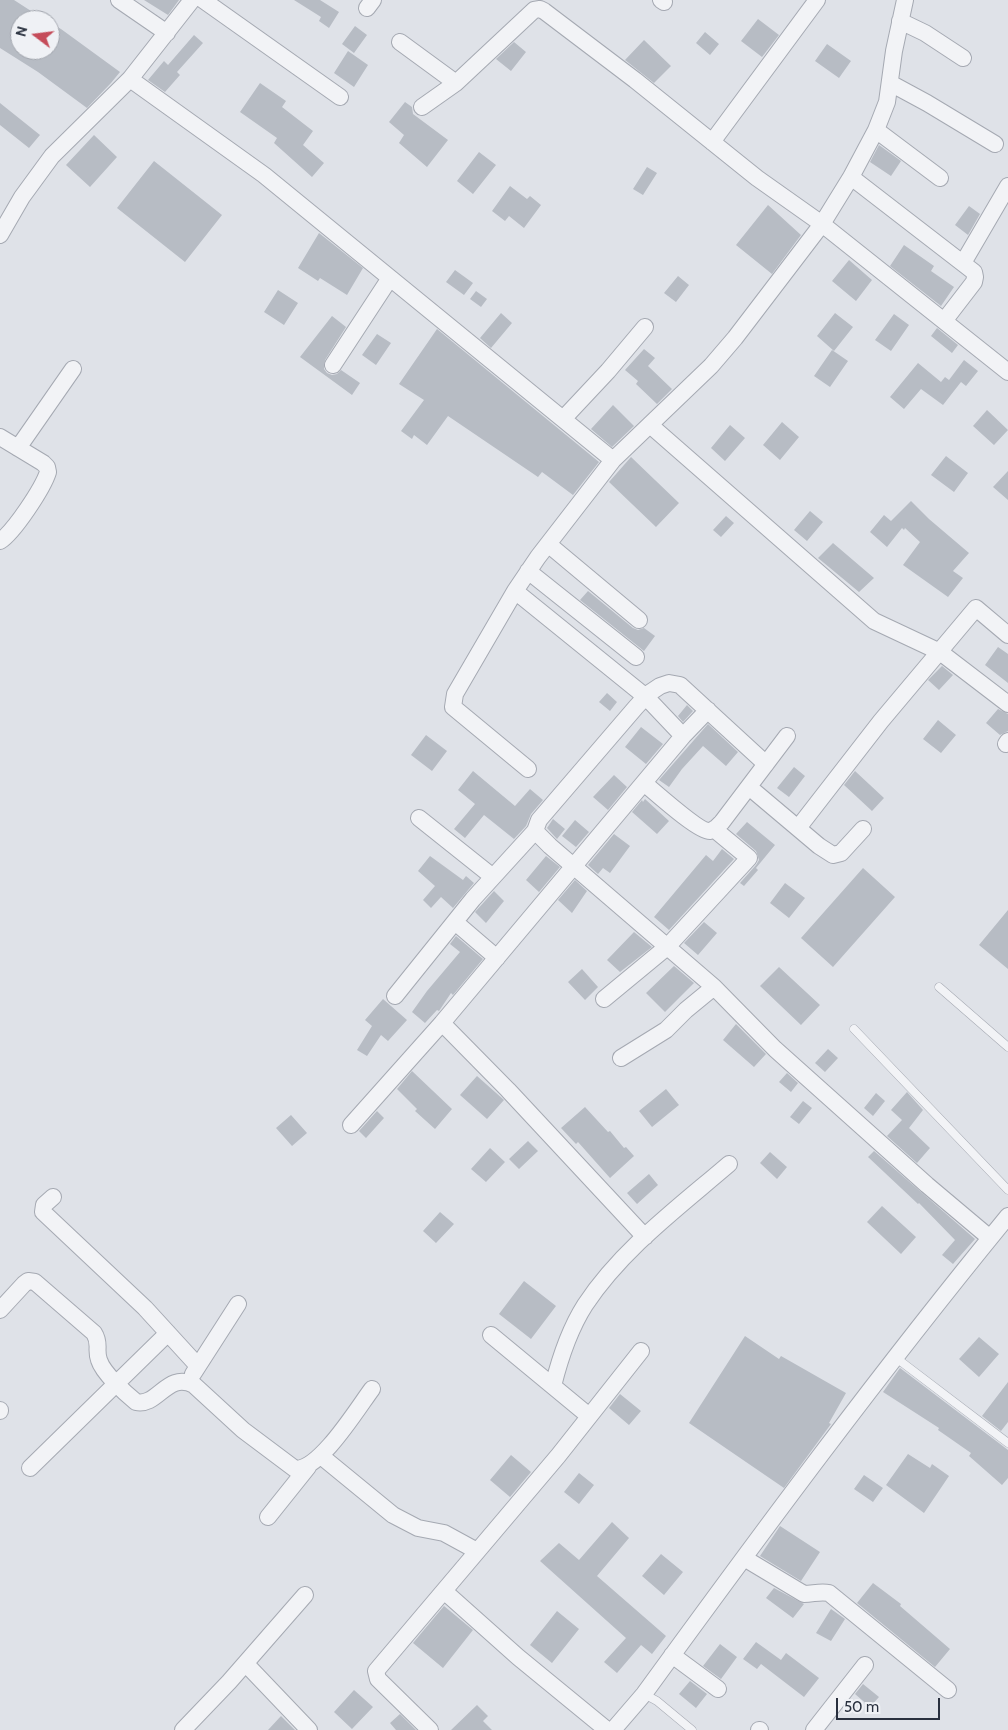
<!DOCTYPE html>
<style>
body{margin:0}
#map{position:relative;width:1008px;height:1730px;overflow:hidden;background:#dfe2e8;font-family:Cabin,sans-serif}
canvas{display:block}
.north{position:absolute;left:10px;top:10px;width:50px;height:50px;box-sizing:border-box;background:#eff1f5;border:1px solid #a0a4ac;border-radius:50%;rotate:285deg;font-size:14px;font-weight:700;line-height:20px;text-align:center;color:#29303e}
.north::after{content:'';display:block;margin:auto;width:18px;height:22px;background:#c54c5a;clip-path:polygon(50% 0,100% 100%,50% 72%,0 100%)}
.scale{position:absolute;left:836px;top:1698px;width:104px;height:22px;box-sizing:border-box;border:2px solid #29303e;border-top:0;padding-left:6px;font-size:15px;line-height:18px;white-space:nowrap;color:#29303e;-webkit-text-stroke:4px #eff1f5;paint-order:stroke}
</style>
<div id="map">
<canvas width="1008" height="1730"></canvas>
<div class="north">N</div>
<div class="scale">50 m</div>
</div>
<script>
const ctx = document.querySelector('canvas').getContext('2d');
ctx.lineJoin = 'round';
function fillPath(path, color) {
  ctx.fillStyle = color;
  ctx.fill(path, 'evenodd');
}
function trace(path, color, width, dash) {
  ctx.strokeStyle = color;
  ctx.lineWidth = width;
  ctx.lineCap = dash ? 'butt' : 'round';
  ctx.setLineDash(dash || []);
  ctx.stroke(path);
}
fillPath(new Path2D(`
 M0,0H14L45,20H20V50H50V23L61,29L120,72L111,83L87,108L38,72L0,48Z
 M144,0H179L168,15Z
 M294,0H320L339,12L329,28L319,21L321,17Z
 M758,19L779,35L762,57L741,41Z
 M355,26L367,35L354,53L342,44Z
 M705,32L719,44L710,55L696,43Z
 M194,35L203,43L177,72L180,75L165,92L148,80L164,61L168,65Z
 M644,40L671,66L654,83L625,60Z
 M514,42L526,52L511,71L496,59Z
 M827,44L851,61L839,78L815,61Z
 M348,51L368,65L354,87L334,73Z
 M260,83L286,101L282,107L313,131L303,145L324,163L312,177L274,143L277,138L240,112Z
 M405,102L412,107L413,114L448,140L427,167L399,143L404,135L389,122Z
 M0,103L40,135L29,148L0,125Z
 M94,135L117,157L90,187L66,165Z
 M879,145L901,161L891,176L870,162Z
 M479,152L496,165L473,194L457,181Z
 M154,161L222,215L185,262L117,208Z
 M647,167L657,173L643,195L633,189Z
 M510,186L527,199L530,196L541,205L524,228L509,216L505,221L492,211Z
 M768,205L801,235L772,274L736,245Z
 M969,206L980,214L968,235L955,225Z
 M319,233L363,268L347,295L320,278L318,281L298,268Z
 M904,245L934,266L931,271L954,287L941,306L890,266Z
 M849,260L872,280L856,301L832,281Z
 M455,270L473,283L464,295L446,282Z
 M678,276L689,285L676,302L664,293Z
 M278,290L298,303L284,325L264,312Z
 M476,291L487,299L481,307L470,299Z
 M501,313L512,323L491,348L480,338Z
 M835,313L853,327L834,351L817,336Z
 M894,314L909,325L891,351L875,340Z
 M332,316L346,327L325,360L324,369L327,373L332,375L337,374L341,370L360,383L352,395L300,357Z
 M937,328L958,345L952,353L931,336Z
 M437,329L599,462L573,495L542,472L538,477L448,416L427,445L414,435L412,439L401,431L424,400L399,384Z
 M377,334L391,343L376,365L362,355Z
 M644,349L655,358L648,366L672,389L657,404L636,384L638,381L625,370Z
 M832,350L848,361L830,387L814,376Z
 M964,360L978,371L966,386L961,382L943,405L921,389L904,409L890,397L918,363L941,382L945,377L949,380Z
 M613,405L634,426L612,447L591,429Z
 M987,410L1008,430L994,445L973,426Z
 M782,422L799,437L780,460L763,445Z
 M730,425L745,438L725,461L711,448Z
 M946,456L968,473L954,492L931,475Z
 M631,457L679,503L656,527L609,482Z
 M1008,471V500L993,487Z
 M911,501L929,519L969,553L953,571L963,578L948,597L903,565L920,542L905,528L904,530L902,528L887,547L870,532L884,515L891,521Z
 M810,511L823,522L807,541L794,530Z
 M726,516L734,523L721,537L713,530Z
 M833,543L874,578L859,592L818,558Z
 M588,591L633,628L638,630L644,628L655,636L644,651L580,600Z
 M998,647L1008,654V683L985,665Z
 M942,666L953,675L939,690L928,680Z
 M607,693L617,702L610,711L599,702Z
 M687,705L693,711L683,722L678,716Z
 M998,709L1008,714V731L1000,735L986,723Z
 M938,720L956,735L941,753L923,739Z
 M708,724L738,752L726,766L703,746L682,769L669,787L659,780Z
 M641,727L663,744L646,764L625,747Z
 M426,735L447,751L432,771L411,755Z
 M794,767L805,776L789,797L777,788Z
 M473,771L515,806L530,789L543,800L531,814L526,826L514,839L484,815L465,838L454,829L475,804L458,790Z
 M855,771L884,798L872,811L844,785Z
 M614,775L627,787L608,810L593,797Z
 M645,799L669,821L657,834L632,812L642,800L643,802Z
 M553,819L565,829L557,839L547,828Z
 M575,820L589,832L576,847L562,836Z
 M747,822L775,845L756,868L758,870L744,886L740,883L756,865L759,860L756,851L736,834Z
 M614,834L630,846L610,873L603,868L598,874L588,865Z
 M722,849L734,859L669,930L654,917L706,855L713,861Z
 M430,856L463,880L466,876L474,883L453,908L441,897L431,908L423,900L435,886L418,871Z
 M546,856L560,867L539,892L526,880Z
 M863,868L895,897L833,967L801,938Z
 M575,880L587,891L572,913L558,900Z
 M785,883L805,898L789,918L770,903Z
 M494,891L504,901L486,923L475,912Z
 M1008,910V969L979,945Z
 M704,922L717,933L698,955L684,943Z
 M634,932L652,947L620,972L607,960Z
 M456,936L483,959L453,995L451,993L439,1011L437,1010L425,1023L412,1012L427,991L460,952L450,944Z
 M674,966L694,983L665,1012L646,993Z
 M779,967L820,1005L801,1025L760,986Z
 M582,969L598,987L585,1000L568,982Z
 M383,999L407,1020L388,1041L381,1035L367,1056L357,1050L372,1026L365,1020Z
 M736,1024L766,1054L754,1067L723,1040Z
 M828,1049L838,1058L825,1072L815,1063Z
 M412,1071L452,1109L435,1129L415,1111L417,1109L397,1089Z
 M787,1073L798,1083L791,1092L779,1082Z
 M477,1076L504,1100L487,1119L460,1095Z
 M666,1089L679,1105L652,1127L639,1111Z
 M907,1092L923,1110L909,1128L930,1148L917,1163L887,1136L902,1120L891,1110Z
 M876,1093L885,1101L873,1116L864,1108Z
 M803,1101L812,1108L799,1124L790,1117Z
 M585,1107L608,1132L610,1131L624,1148L626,1147L634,1156L610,1178L578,1142L576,1144L561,1128Z
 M377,1111L384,1118L366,1138L359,1131Z
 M291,1115L307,1133L292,1146L276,1128Z
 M528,1141L538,1151L519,1169L509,1159Z
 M490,1148L505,1162L486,1182L471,1169Z
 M874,1151L975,1239L953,1264L942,1255L955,1240L919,1203L918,1204L868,1157Z
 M770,1152L787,1167L777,1179L760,1163Z
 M649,1174L658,1185L637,1204L627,1193Z
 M882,1206L916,1237L901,1254L867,1222Z
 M440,1212L454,1224L436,1243L423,1231Z
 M524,1281L556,1306L531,1339L499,1314Z
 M745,1336L779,1359L781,1356L846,1393L829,1423L831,1424L784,1488L689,1423Z
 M979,1337L999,1354L979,1377L959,1359Z
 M900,1368L1008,1450V1478L1002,1485L969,1456L971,1453L938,1430L939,1428L883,1392Z
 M1008,1382V1422L1001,1431L982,1416Z
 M620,1394L641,1411L629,1425L609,1408Z
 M908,1454L930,1468L932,1464L949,1476L924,1513L886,1485Z
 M511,1455L531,1472L510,1497L490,1480Z
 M579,1473L594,1485L579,1504L564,1492Z
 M864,1475L883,1488L873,1502L854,1489Z
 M612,1522L629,1538L597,1576L666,1636L652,1654L641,1645L617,1673L604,1662L626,1638L540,1561L559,1543L579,1560Z
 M780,1526L820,1552L801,1581L760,1556Z
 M661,1554L683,1572L664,1595L642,1576Z
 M873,1583L901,1604L900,1606L950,1649L935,1667L857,1603Z
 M774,1588L804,1604L793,1618L766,1598Z
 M444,1606L473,1630L443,1668L413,1643Z
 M831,1609L845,1619L831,1641L816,1633Z
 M557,1611L579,1629L552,1663L530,1645Z
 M756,1642L781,1660L786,1653L819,1678L804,1697L761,1664L757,1669L743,1659Z
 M720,1644L737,1657L721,1679L703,1666Z
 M690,1681L707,1694L696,1708L679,1694Z
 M863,1684L879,1697L870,1707L855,1694Z
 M354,1690L373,1707L352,1729L334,1712Z
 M477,1705L488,1716L483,1721L492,1730H451Z
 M400,1714L416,1730H396L390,1723Z
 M281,1716L295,1730H268Z`), '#b7bcc4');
const lane = new Path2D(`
 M939,987L1008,1047
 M854,1029L1008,1190
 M895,1357L1008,1443
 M644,1694L657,1701L692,1730`);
const street = new Path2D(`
 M119,0L167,33
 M203,0L340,97
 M661,0L664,2
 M367,8L373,0
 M900,21L925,33L963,58
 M400,42L456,83
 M130,79L264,175L613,460
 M890,83L927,103L995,144
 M422,107L456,83L534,10L540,9L544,11L635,80L757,178L822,224L1008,372
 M876,130L940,178
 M712,142L817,0
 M851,177L974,272L975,277L974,282L944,321
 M0,235L22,197L52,156L130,79L192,0
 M963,263L1008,186
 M333,365L390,278
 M563,419L608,371L645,327
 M650,425L874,621L940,652L1008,704
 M0,437L43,463L47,467L48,472C43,488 14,532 0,541
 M18,448L73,369
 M548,544L639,620
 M528,571L636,657
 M515,591L646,697L683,736
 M1006,744L1008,741
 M766,764L680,685L669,683L660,686L648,694L636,707L539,820L535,831L550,846L714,987L775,1049L927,1185L990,1238
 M528,769L453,707L455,694L515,591L538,557L613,460L711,366L735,338L822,224L851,177L876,130L887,102L894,51L905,0
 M644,783C655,792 699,832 710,831C715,830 719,825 722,822L787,736
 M749,787L819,846L833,855L841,853L863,829
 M419,818L493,877
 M798,828L881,721L976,608L1008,635
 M455,922L497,958
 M395,996L473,899L535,831
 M604,999L667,947L749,858L714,829
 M442,1023L508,1090L645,1237
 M621,1058L666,1030L686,1010L714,987
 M351,1125L442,1023L683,736L708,710
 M53,1197L44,1205L43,1212L145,1308L198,1366
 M0,1310L24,1284L28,1281L35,1282L94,1333C101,1344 95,1349 99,1360C103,1373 125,1393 136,1402C158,1407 167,1371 194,1385L243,1430L295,1469C320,1470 357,1409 372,1389
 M491,1335L589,1416
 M193,1374L238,1304
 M553,1386C560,1358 569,1330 585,1305C622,1249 679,1207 729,1164
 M0,1410V1411
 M321,1456L393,1515L418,1528L444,1533L477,1551
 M30,1468L168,1333
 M268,1517L308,1467
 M744,1558L804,1594C813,1594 820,1591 829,1593L948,1690
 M444,1591L518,1657L607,1730
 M672,1655L718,1689
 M246,1664L309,1730
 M183,1730L229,1682L305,1595
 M430,1730L378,1679L376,1671L558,1456L641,1351
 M613,1730L644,1694C762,1532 881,1371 1008,1216
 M759,1730H760
 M814,1730L865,1665`);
trace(lane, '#a5a9b2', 9);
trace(street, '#a5a9b2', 18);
trace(lane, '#f2f3f6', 8);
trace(street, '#f2f3f6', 16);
</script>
